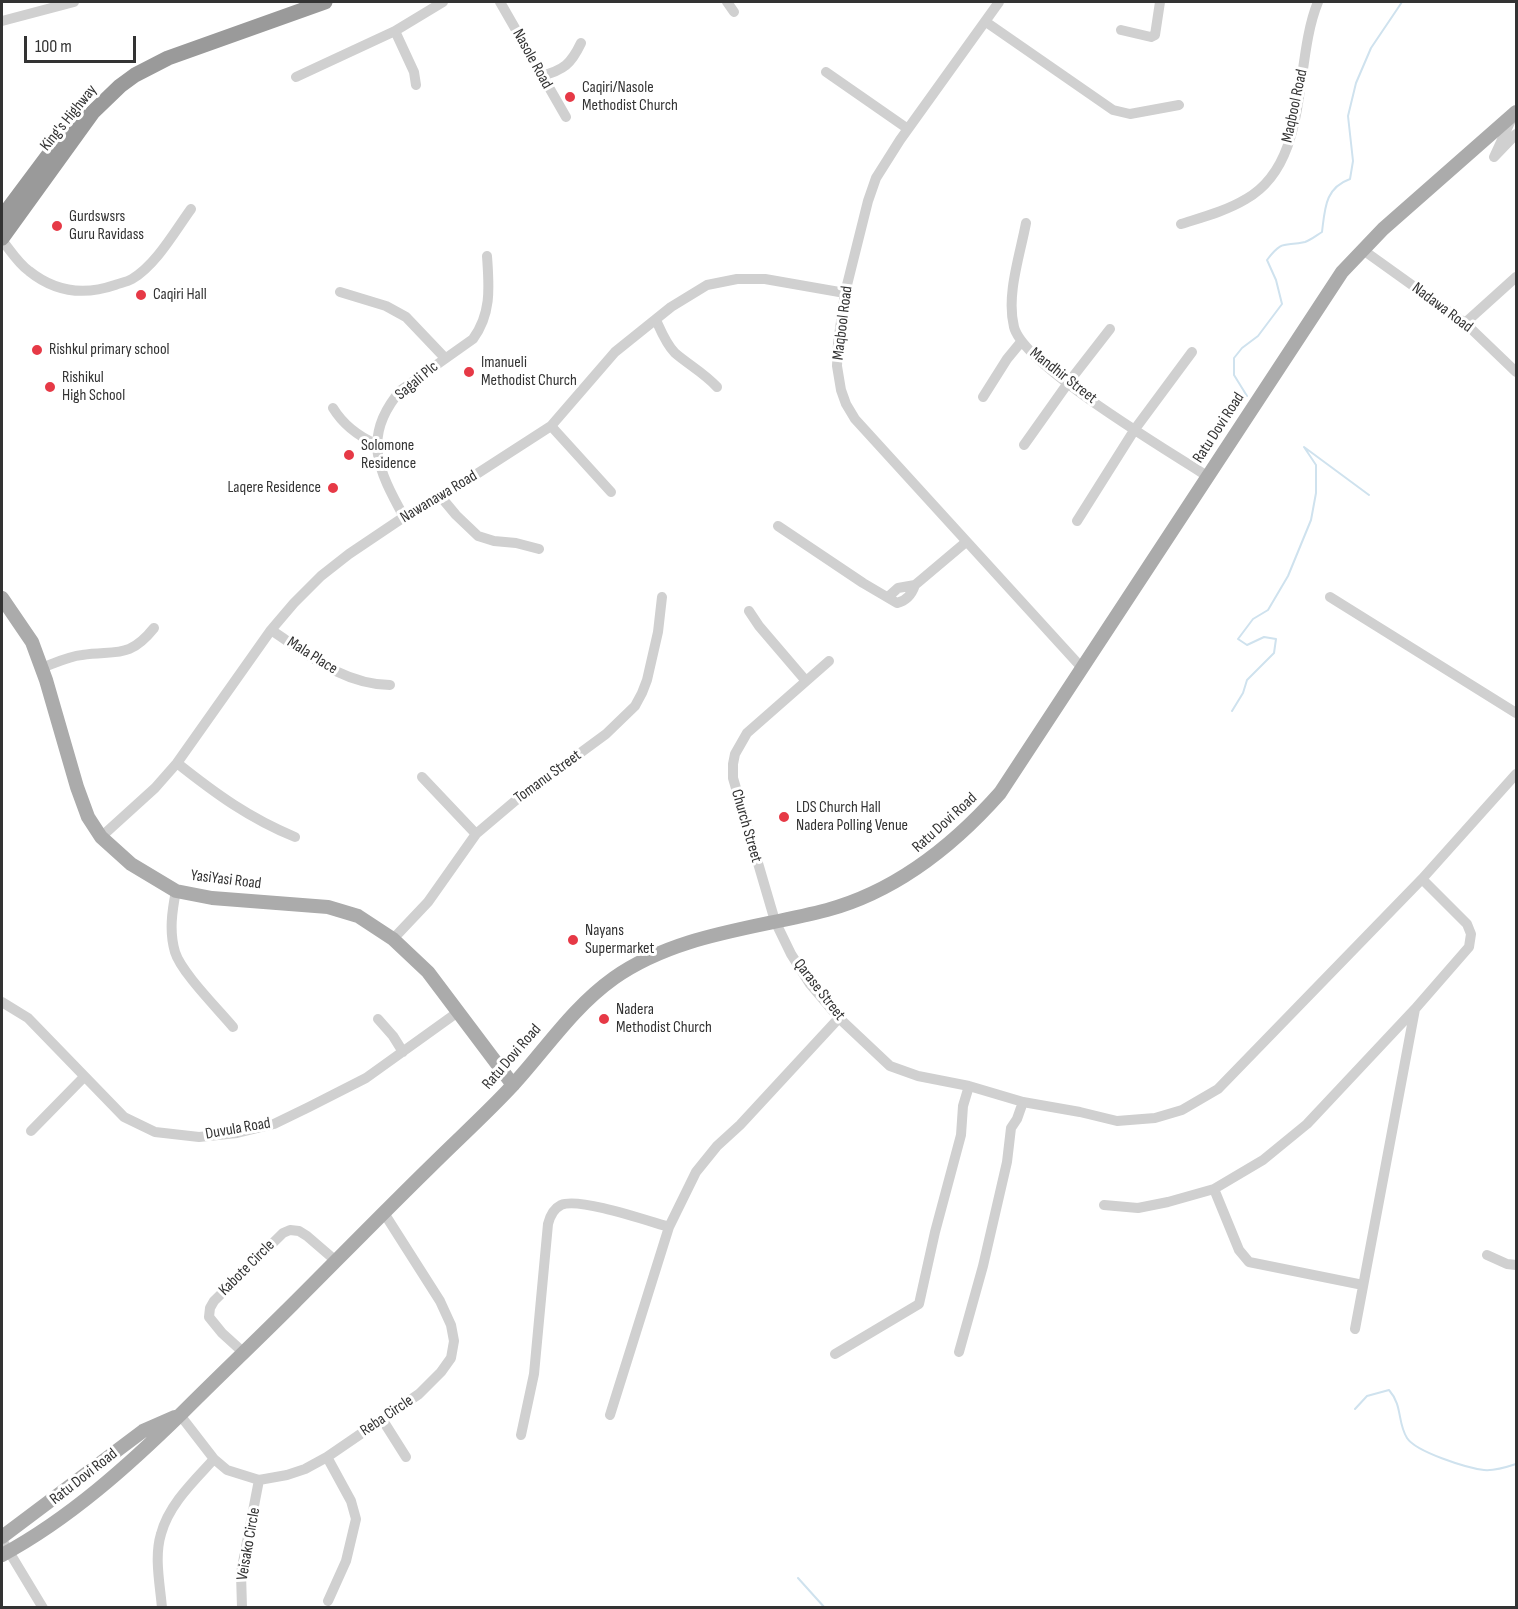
<!DOCTYPE html>
<style>
body{margin:0}
#map{position:relative;width:1518px;height:1609px;overflow:hidden;background:#fff;font-family:"Sofia Sans Condensed",sans-serif}
canvas{display:block}
.frame{position:absolute;inset:0;border:3px solid #333;pointer-events:none}
.scale{position:absolute;left:24px;top:36px;width:112px;height:27px;box-sizing:border-box;border:3px solid #333;border-top:0;padding-left:8px;font-size:18px;line-height:21px;white-space:nowrap;color:#333;-webkit-text-stroke:4px #fff;paint-order:stroke}
</style>
<div id="map">
<canvas width="1518" height="1609"></canvas>
<div class="frame"></div>
<div class="scale">100 m</div>
</div>
<script>
const ctx = document.querySelector('canvas').getContext('2d');
ctx.lineJoin = 'round';
function trace(path, color, width, dash) {
  ctx.strokeStyle = color;
  ctx.lineWidth = width;
  ctx.lineCap = dash ? 'butt' : 'round';
  ctx.setLineDash(dash || []);
  ctx.stroke(path);
}
function drawText(font, color, halo, rows, align = 'center') {
  ctx.font = font + ' "Sofia Sans Condensed",sans-serif';
  ctx.lineWidth = 6;
  ctx.setLineDash([]);
  ctx.textBaseline = 'middle';
  ctx.strokeStyle = halo;
  ctx.fillStyle = color;
  for (const [text, x, y, turn = 0] of rows) {
    ctx.save();
    ctx.translate(x, y);
    ctx.rotate((+turn || 0) * Math.PI / 180);
    ctx.textAlign = isNaN(turn) ? turn : align;
    if (halo) ctx.strokeText(text, 0, 0);
    ctx.fillText(text, 0, 0);
    ctx.restore();
  }
}
trace(new Path2D(`
 M1247,396L1234,375V358L1242,348L1258,336L1282,304L1276,280L1267,260C1283,239 1284,247 1305,242C1311,240 1317,235 1322,232C1325,208 1325,188 1350,179L1353,161L1348,116L1356,83L1371,48L1402,2
 M1232,711L1243,693L1247,680L1274,653L1276,639L1264,637L1247,645L1238,639L1253,619L1268,610L1288,576L1311,520L1316,493V465L1304,447L1369,495
 M1355,1409L1367,1396L1389,1390C1403,1406 1397,1422 1407,1438C1416,1452 1467,1468 1484,1470C1494,1471 1507,1467 1516,1464
 M798,1578L825,1608`), '#cfe2ee', 2);
trace(new Path2D(`
 M500,2L566,117
 M727,2L734,12
 M999,2L900,140L876,178L868,201L845,293L838,343L837,366L841,390L846,404L855,419L1082,668
 M2,21L74,2
 M986,22L1113,110L1130,114L1179,105
 M1121,30L1151,37L1155,35L1160,2
 M395,31L414,72L416,85
 M826,72L908,129
 M541,76C564,70 571,64 581,43
 M296,77L395,31L443,2
 M1512,118L1494,157L1516,134
 M1026,223C1020,255 1006,295 1014,327C1024,366 1169,451 1207,476
 M1181,224C1203,217 1226,211 1246,199C1311,162 1293,62 1318,2
 M2,240C10,250 18,263 29,271C55,292 83,296 115,285C120,283 127,282 132,279C156,265 175,231 191,209
 M1363,250L1465,323L1516,372
 M340,292L386,306L406,317L445,358
 M656,320C661,331 666,344 675,353C689,365 704,373 717,387
 M1465,323L1516,277
 M983,397L1007,359L1021,342
 M333,408C344,426 358,436 376,444
 M551,426L611,492
 M1024,445L1068,383L1110,329
 M441,497L456,515L478,536L494,541L516,543L539,549
 M404,517C378,470 361,436 401,390L473,339C492,313 489,286 487,256
 M1077,521L1135,429L1192,352
 M778,526L863,583L897,603C906,601 912,594 915,585L966,542
 M888,597L898,588L915,585
 M1330,597L1516,713
 M749,611L759,626L806,681
 M271,630C309,655 343,684 390,685
 M829,661L747,733L735,754L733,764V778L775,921L791,954L810,984L839,1018L890,1066L918,1076L969,1086L1023,1102L1080,1112L1117,1121L1155,1118L1182,1110L1218,1089L1422,879L1516,774
 M42,668C55,663 69,656 82,655C117,650 129,659 154,628
 M177,763C216,794 249,818 295,837
 M422,777L476,834
 M101,837L155,788L177,763L271,630L294,603L321,576L349,554L404,517L441,497L551,426L615,352L671,307L707,285L737,279H765L845,293
 M176,891C172,911 169,932 175,952C181,972 218,1009 233,1027
 M393,939L428,902L476,834L515,801L606,734L635,706L642,693L647,680L658,632L662,597
 M2,1002L28,1018L124,1117L155,1132L199,1137L237,1133L274,1124L309,1107L366,1078L458,1012
 M378,1019L393,1036L403,1052
 M31,1131L84,1077
 M1214,1189L1239,1250L1249,1262L1363,1285
 M1104,1205L1138,1208L1168,1202L1214,1189L1263,1160L1307,1124L1415,1009L1469,947L1471,934L1467,924L1422,879
 M1487,1255L1507,1264L1516,1265
 M1355,1329L1415,1009
 M959,1352L983,1266L1007,1162L1011,1128L1017,1119L1023,1102
 M244,1353L222,1333L209,1317L210,1308L214,1301L283,1233L290,1230L299,1231L307,1236L336,1261
 M835,1354L919,1304L935,1232L961,1135L963,1106L969,1086
 M180,1415L214,1459L227,1470L259,1480L287,1475L305,1469L327,1457L419,1394L441,1372L451,1358L454,1341L451,1325L440,1301L384,1213
 M610,1415L669,1227L696,1172L717,1146L740,1125L839,1018
 M382,1419L406,1457
 M521,1435L534,1374L548,1224C550,1216 553,1209 561,1205C579,1197 648,1221 669,1227
 M327,1457L351,1501L356,1519L346,1561L328,1601
 M2,1540L43,1608
 M162,1608C160,1584 154,1557 161,1534C169,1504 194,1481 214,1459
 M242,1608L241,1573L259,1480`), '#d0d0d0', 10);
trace(new Path2D(`
 M2,598L32,642L46,680L77,787L88,817L101,837L131,864L176,891L212,898L328,907L358,916L393,939L428,972L513,1085
 M2,1537L143,1431L175,1417
 M2,1555C69,1519 129,1465 183,1412C219,1376 257,1340 293,1304C339,1258 384,1212 430,1167C457,1140 486,1114 512,1086C546,1049 572,1008 614,978C677,934 754,929 827,910C897,891 953,846 1000,793L1342,272L1383,229L1516,112`), '#ababab', 14);
trace(new Path2D(`
 M2,217L79,114
 M2,238L93,112L120,86L135,75L168,58L325,2`), '#9a9a9a', 15);
for (const [x, y, r, color] of [
 [570,97,6,"#e63946"],
 [57,226,6,"#e63946"],
 [141,295,6,"#e63946"],
 [37,350,6,"#e63946"],
 [469,372,6,"#e63946"],
 [50,387,6,"#e63946"],
 [349,455,6,"#e63946"],
 [333,488,6,"#e63946"],
 [784,817,6,"#e63946"],
 [573,940,6,"#e63946"],
 [604,1019,6,"#e63946"]
]) {
  const dot = new Path2D();
  dot.arc(x, y, r, 0, 2 * Math.PI);
  ctx.fillStyle = color;
  ctx.fill(dot);
  trace(dot, '#fff', 2);
}
drawText('16px', '#333', '#fff', [
 ["Nasole Road",532,59,61],
 ["Maqbool Road",1295,106,-78],
 ["King's Highway",69,118,-51],
 ["Nadawa Road",1442,308,37],
 ["Maqbool Road",843,323,-83],
 ["Mandhir Street",1063,376,38],
 ["Sagali Plc",417,381,-40],
 ["Ratu Dovi Road",1219,428,-57],
 ["Nawanawa Road",439,497,-31],
 ["Mala Place",312,656,32],
 ["Tomanu Street",548,777,-36],
 ["Ratu Dovi Road",945,823,-42],
 ["Church Street",746,826,74],
 ["YasiYasi Road",226,880,7],
 ["Qarase Street",819,990,52],
 ["Ratu Dovi Road",512,1057,-49],
 ["Duvula Road",238,1129,-10],
 ["Kabote Circle",247,1268,-45],
 ["Reba Circle",387,1416,-34],
 ["Ratu Dovi Road",84,1477,-38],
 ["Veisako Circle",249,1544,-80]
]);
drawText('16px', '#333', '#fff', [
 ["Caqiri/Nasole",582,88],
 ["Methodist Church",582,106],
 ["Gurdswsrs",69,217],
 ["Guru Ravidass",69,235],
 ["Caqiri Hall",153,295],
 ["Rishkul primary school",49,350],
 ["Imanueli",481,363],
 ["Methodist Church",481,381],
 ["Rishikul",62,378],
 ["High School",62,396],
 ["Solomone",361,446],
 ["Residence",361,464],
 ["Laqere Residence",321,488,"right"],
 ["LDS Church Hall",796,808],
 ["Nadera Polling Venue",796,826],
 ["Nayans",585,931],
 ["Supermarket",585,949],
 ["Nadera",616,1010],
 ["Methodist Church",616,1028]
], 'left');
</script>
